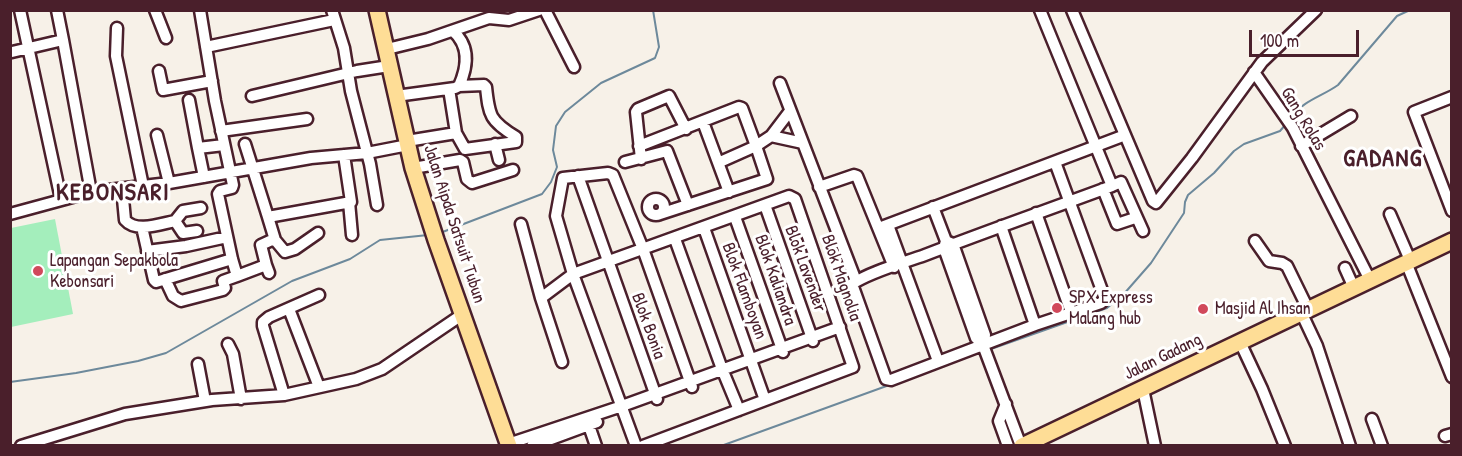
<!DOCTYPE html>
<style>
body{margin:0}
#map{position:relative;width:1462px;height:456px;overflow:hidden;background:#f7f1e8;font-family:"Patrick Hand",sans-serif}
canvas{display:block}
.frame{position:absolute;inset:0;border:12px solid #4a1f2b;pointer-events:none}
.scale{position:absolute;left:1249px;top:30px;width:110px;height:27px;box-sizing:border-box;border:3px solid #4a1f2b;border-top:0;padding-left:8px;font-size:18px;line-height:21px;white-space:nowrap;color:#4a1f2b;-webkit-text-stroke:4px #fff;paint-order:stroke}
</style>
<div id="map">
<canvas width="1462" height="456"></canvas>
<div class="frame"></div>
<div class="scale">100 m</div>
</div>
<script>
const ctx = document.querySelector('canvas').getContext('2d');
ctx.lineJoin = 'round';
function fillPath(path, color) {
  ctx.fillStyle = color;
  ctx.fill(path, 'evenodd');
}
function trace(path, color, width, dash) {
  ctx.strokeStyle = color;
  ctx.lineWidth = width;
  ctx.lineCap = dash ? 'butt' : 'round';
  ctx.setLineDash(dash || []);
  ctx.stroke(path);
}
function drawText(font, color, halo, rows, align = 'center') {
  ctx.font = font + ' "Patrick Hand",sans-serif';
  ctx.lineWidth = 6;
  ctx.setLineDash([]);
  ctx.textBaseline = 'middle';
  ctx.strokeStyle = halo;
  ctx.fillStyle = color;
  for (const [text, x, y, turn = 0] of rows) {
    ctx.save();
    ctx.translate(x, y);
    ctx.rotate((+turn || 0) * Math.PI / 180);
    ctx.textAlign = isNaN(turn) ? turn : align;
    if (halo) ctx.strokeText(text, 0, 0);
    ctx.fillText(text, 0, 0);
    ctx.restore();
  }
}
fillPath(new Path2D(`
 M55,219L73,314L11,327V228Z`), '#a4eebc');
trace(new Path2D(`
 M1292,117C1302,101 1323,96 1338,85L1397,16L1410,10
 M440,233L542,194L551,182L557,167L553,150L556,126L565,112L601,83L655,58L659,47L653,10
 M991,349L1107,308L1123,295L1151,263L1184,213L1185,202L1188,195L1214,173L1234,151L1244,144L1280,131L1286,124
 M937,368L965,358
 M10,382L76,373L138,361L166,353L292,281L350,259L380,240L428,235
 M721,446L892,384`), '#6d899b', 2);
const minor = new Path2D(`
 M20,10L61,199
 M155,10L166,38
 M332,10L344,48L351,91L370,164L377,205
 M545,10L574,67
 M1040,10L1112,186L1121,182L1143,231
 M1072,10L1153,201L1156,203L1192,158L1262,62L1316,10
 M117,28L116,56L143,186
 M63,40L91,192
 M206,47L334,20
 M387,49L428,39L489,18L509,20L539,10
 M12,52L63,40L57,10
 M159,71L163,90L212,81
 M1254,72L1293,128L1370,280
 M780,83L856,281
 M449,89L456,133L465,149L516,142V137C490,121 489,116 486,87L484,85L459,86
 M252,96L357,71L389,66
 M396,96L455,88L459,86C468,66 470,46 453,31
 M1452,97L1414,112L1452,211
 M189,100L198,148L224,145
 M703,122L729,192
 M221,131L307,119
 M157,135L169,183
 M771,136L790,111
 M407,141L456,133
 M245,144L268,217L351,202L344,155
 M495,144L499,160
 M639,146L739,107L742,108L756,146L720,162
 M1301,146L1351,116
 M198,148L204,177
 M641,159L636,112L638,109L669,96L686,129
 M625,162L667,151L688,205
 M1055,162L1104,296V300L1101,303L1035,325L891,380L886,379L852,284C872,271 903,263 925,255C987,231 1050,209 1112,186
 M413,168L460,160L463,162L467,179L472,183L513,170
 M578,176L657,399
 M819,187L854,175L857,176L894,267
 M122,188L125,220C136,233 160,224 175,221L183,211L201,208
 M1103,189L1117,224L1135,218
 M648 207a8 8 0 1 1 16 0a8 8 0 1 1-16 0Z
 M349,202L352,235
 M765,205L813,341
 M933,207L946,241L944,248L976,338L983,345L1021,446
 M1036,213L1071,312
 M10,214L91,192L169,183L311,158L367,153L408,145
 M660,214L767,179L756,146L771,136L803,143
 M1390,214L1410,260
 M268,217L275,240L285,252L295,249L318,233
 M735,217L783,352
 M175,221L183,233L197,231
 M521,224L541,298L562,362
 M888,225L938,361
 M1001,226L1035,325
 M142,227L154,280L156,282L232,259
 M704,228L765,400
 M879,228L1120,137
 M675,239L722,369L739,410
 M946,241L953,244L985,335L983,345
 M1255,241L1269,261L1282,263L1287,266L1308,309
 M147,251L186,246L227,237
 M1406,262L1452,377
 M266,265L261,245L274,239
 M1345,268L1354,288
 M237,276L266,265L269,273
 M165,279L173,296L181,301L223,290L225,288L223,281L237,276L232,259L218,194L220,191L232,188L233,185L215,101L200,10
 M541,298L573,274L789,196L795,199L853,367L643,446
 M289,309L319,387
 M1301,312L1317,346L1350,446
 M1240,342L1262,389L1285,446
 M228,344L233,354L241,399
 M198,364L205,401
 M1143,389L1155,446
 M284,395L263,326V322L269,317L319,295
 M1006,404L999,421L1008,446
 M1372,419L1382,446
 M587,420L596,446
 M1445,436L1452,434
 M508,444L622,406L840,327
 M21,446L125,414L212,400L284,395L356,379L382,369L463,314
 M532,446L597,422
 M636,446L573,274L556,216L563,178L608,173L613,175L643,249L692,387`);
const highway = new Path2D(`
 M377,10L413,168L436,240L509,446
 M1022,446L1452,241`);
trace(minor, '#4a1f2b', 15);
trace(highway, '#4a1f2b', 20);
trace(minor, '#fff', 10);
trace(highway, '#fedd96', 15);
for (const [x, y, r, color] of [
 [38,271,6,"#d1495b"],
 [1057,308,6,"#d1495b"],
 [1203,309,6,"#d1495b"]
]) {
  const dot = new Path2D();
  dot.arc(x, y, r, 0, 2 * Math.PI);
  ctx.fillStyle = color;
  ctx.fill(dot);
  trace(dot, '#fff', 2);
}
drawText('18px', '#4a1f2b', '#fff', [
 ["Gang Rolas",1303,119,59],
 ["Jalan Aipda Satsuit Tubun",454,224,72],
 ["Blok Lavender",805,269,70],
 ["Blok Magnolia",841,278,71],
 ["Blok Kaliandra",775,280,71],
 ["Blok Flamboyan",744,291,70],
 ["Blok Bonia",648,326,70],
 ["Jalan Gadang",1163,357,-26]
]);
drawText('18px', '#4a1f2b', '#fff', [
 ["Lapangan Sepakbola",50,261],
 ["Kebonsari",50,282],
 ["SPX Express",1069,298],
 ["Malang hub",1069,319],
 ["Masjid Al Ihsan",1215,309]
], 'left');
ctx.letterSpacing = '1.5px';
drawText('bold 24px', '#4a1f2b', '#fff', [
 ["GADANG",1383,160],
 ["KEBONSARI",113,194]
]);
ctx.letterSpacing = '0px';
</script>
